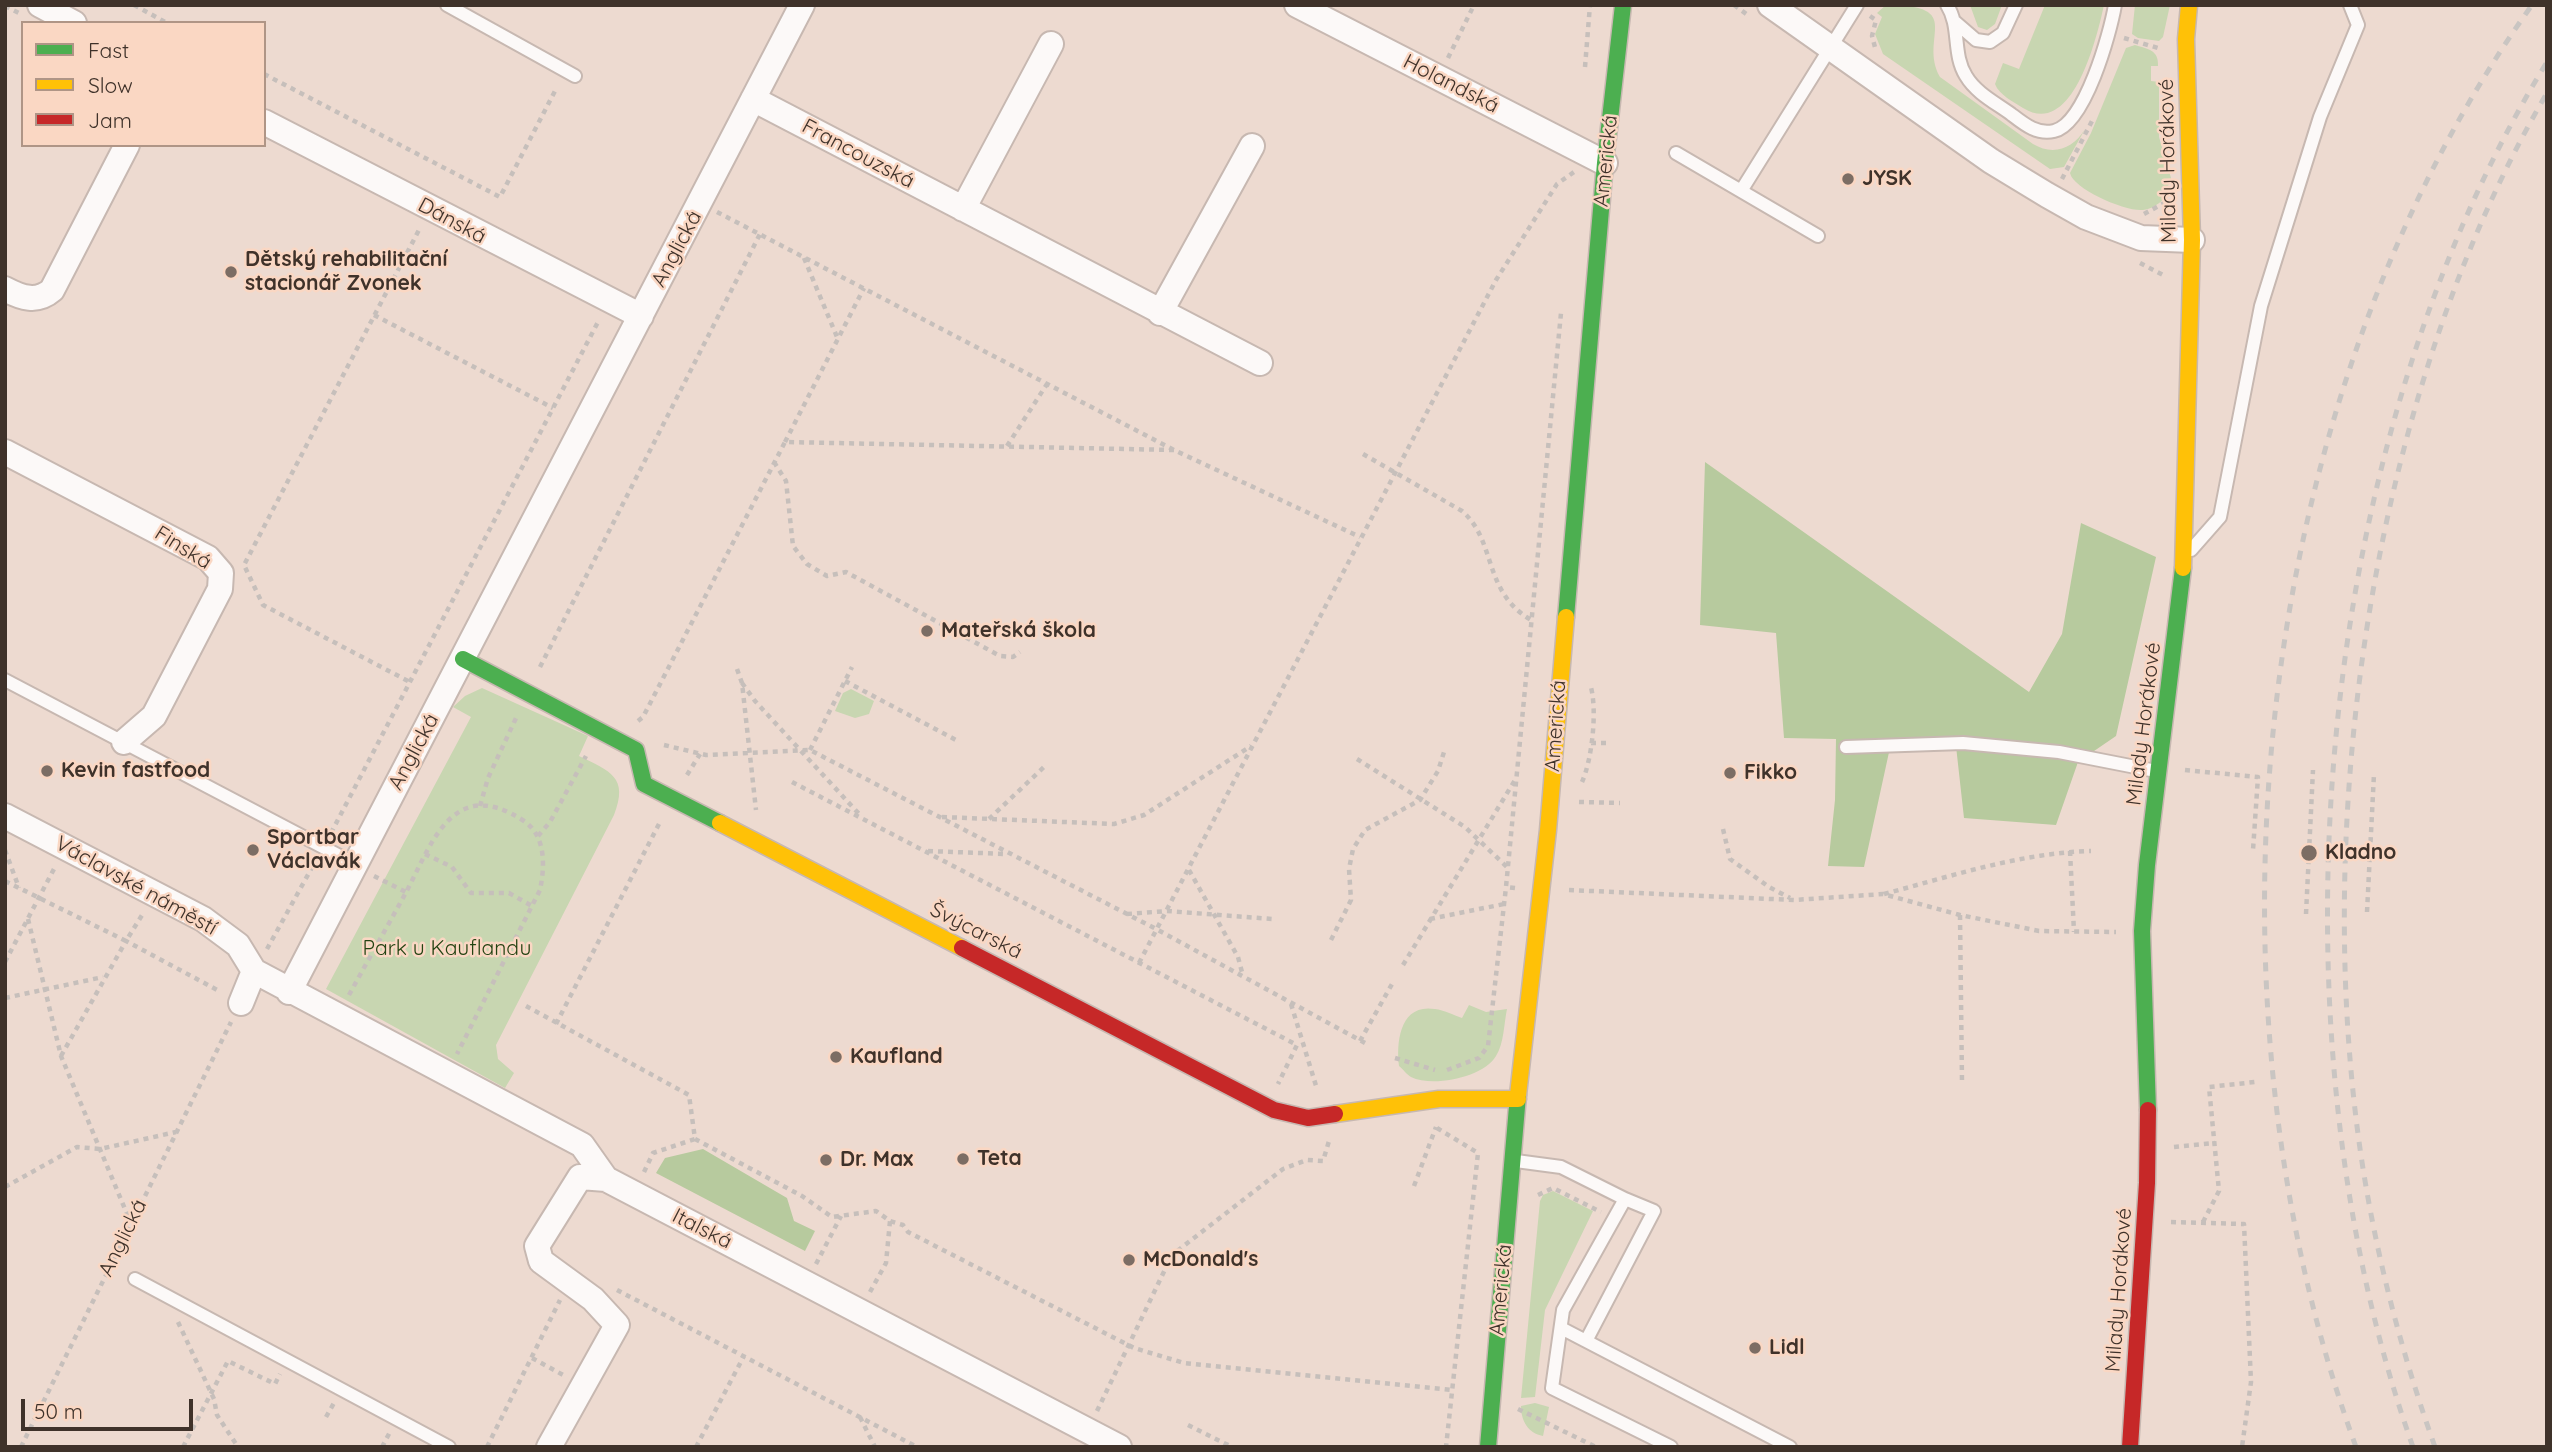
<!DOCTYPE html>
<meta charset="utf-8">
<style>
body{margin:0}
#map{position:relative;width:2552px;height:1452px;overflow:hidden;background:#eddad0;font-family:Quicksand,sans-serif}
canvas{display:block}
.frame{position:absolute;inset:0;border:7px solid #3f322a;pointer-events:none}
.legend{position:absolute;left:21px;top:21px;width:245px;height:126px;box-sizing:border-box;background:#fad7c3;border:2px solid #af9586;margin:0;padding:9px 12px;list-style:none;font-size:21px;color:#3f322a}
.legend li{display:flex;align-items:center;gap:14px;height:35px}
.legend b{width:35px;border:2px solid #af9586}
.scale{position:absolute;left:21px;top:1399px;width:172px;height:32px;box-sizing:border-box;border:4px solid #3f322a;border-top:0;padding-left:9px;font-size:21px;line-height:24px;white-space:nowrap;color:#3f322a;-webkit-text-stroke:5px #fad7c3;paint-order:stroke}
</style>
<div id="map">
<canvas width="2552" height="1452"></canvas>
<div class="frame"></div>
<ul class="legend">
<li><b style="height:9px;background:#4caf50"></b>Fast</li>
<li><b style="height:9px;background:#ffc107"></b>Slow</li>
<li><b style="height:9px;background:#c62828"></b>Jam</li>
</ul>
<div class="scale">50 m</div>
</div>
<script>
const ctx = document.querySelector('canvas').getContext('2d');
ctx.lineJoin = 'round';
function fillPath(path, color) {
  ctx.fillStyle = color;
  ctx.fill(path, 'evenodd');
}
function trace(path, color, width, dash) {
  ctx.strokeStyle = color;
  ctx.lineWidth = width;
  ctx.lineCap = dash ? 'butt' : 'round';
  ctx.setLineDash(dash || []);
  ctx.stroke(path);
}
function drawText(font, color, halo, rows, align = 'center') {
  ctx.font = font + ' Quicksand,sans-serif';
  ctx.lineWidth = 5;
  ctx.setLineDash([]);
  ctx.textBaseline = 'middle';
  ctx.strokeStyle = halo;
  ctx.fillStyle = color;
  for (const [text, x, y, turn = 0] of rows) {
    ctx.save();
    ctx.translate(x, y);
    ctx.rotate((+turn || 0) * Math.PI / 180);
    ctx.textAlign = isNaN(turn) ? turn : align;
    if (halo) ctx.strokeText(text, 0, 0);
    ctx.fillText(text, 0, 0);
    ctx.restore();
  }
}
fillPath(new Path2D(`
 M1886,5C1967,5 1918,37 1940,77L2033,144C2053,156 2073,149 2085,129L2064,167L2050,169L1883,54L1875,34L1882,17L1877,13Z
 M1970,5H2002L1995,24L1987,30L1978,27Z
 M2045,5H2104C2097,37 2073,139 2023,108C2014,102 1999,95 1995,84L2003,63L2019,69Z
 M2135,5H2170L2163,37L2159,41L2138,38L2132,34Z
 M2135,45C2148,49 2159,50 2158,66H2151V81L2159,82V137L2171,178L2163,200C2157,205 2151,209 2143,210C2126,212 2073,189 2070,173L2091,133L2126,48Z
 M482,688L588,736L579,756C610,771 629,777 614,815L496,1045L498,1059L514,1073L505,1088L326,989L471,717L453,707L465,696Z
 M851,689L874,701L869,714L855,718L835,711L843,693Z
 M1469,1005L1486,1012L1507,1009C1504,1023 1504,1044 1496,1056C1484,1077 1433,1088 1411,1077C1407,1075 1403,1069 1399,1066C1396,1042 1400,1003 1435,1009C1444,1010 1453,1015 1462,1018Z
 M1553,1191L1593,1211L1545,1310L1535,1397L1521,1398L1540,1201L1543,1195Z
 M1535,1403L1549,1407L1543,1436C1528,1433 1521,1421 1521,1406Z`), '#c8d6b1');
fillPath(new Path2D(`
 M1705,462L2029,692L2062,634L2081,523L2156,557L2116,736L2078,762L2056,825L1964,818L1956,746L1891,743L1864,867L1828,866L1835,800L1836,739L1784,738L1776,633L1700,625Z
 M703,1149L787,1198L794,1221L815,1231L805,1251L656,1173L665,1158Z`), '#b7ca9e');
const lane = new Path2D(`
 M447,5L575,76
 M1947,5C1961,27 1952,54 1966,76C1976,93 1996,103 2011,114C2024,124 2037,135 2054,131C2085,124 2110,34 2115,5
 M1954,21L1976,40L1990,42L2003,33L2016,5
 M1676,153L1818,236
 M1741,191L1857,5
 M2191,550L2220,517L2261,306L2320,117L2358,25L2350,5
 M5,680L355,864
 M1846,747L1963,743L2059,752L2156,771
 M1516,1161L1561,1167L1625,1199L1563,1310L1552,1388L1671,1447
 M135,1279L449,1447
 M1561,1328L1790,1447
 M1586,1341L1654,1211L1625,1199`);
const street = new Path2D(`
 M40,5L74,23
 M1297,5L1605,163
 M1770,5L1991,161L2047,195L2086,217L2141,238L2192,240
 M753,99L1260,363
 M264,122L641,316
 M963,209L1051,44
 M5,289C22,298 37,303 52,290L127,145
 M1160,313L1252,146
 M5,452L208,558L221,573L220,589L154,716L124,742
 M5,816L203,919L238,945L254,971
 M289,992L802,5
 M241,1003L254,971L582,1145L606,1179
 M549,1447L617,1325L593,1299L541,1261L537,1246L580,1177L606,1179L1119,1447`);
const fast = new Path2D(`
 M1566,617L1605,163L1623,5
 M463,659L636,750L644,784L720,823
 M2148,1110L2142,931L2147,865L2183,568
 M1488,1447L1518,1095`);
const slow = new Path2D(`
 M2183,568L2192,240L2186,39L2189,5
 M720,823L962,948
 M1518,1095L1548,830L1566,617
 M1335,1114L1439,1099H1518`);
const jam = new Path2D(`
 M962,948L1274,1110L1308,1118L1335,1114
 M2130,1447L2147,1183L2148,1110`);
trace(lane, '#c7b8b1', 16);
trace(street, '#c7b8b1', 28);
trace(fast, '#c7b8b1', 19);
trace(slow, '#c7b8b1', 19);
trace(jam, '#c7b8b1', 19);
trace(new Path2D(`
 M134,5L167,23
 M1734,5L1749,16
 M5,6L19,13
 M1870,16L1876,20L1872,36L1876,51
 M2124,38L2158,48
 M1448,58L1474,5
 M1585,67L1590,5
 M264,74L500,197L555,91
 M2062,179L2092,121
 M717,212L1174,450L1360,537
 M2144,214L2164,203
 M804,258L837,337
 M2140,263L2163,275
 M374,315L553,408
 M785,442L864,288
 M1007,446L1047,384
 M1363,454L1462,511C1497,541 1482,591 1531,620
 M774,462L786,481L793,546L807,564L827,576L846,572L1000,656L1013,657L1020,652
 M540,667L760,234
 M737,669L742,683L756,810
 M408,681L263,605L244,565L420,228
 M845,681L956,740
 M742,683L755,701L860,815
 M638,721L643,717L785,442L1174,450
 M1591,743H1609
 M664,745L706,755L810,750L1158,930L1365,1043
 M810,750L852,667
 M1357,759L1465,827L1507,867
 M2185,770L2258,777L2253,850
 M687,775L700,754
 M792,782L1297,1045L1278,1084
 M1582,782C1592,760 1598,708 1590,684
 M1579,802L1620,803
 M480,806L488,778L517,716
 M942,817L1114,824L1144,815L1251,746
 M989,819L1044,767
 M1723,829L1730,859L1769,887L1790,898
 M331,833L598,322
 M538,836L550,822L586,756
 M5,850L19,888
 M928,851L1006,854
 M2070,851L2074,932
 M425,854L452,867L471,893H509L532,906
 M1189,870L1238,957L1243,976
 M374,876L406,892
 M5,881L126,941L144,912
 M1515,888L1506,887L1561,313
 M1569,890L1794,900L1883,894L1960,915L2039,931L2116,932
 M1884,894C1952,876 2020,853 2091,851
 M2367,912L2374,774
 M1127,914L1167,911L1273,919
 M2306,914L2313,770
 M1960,915L1962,1082
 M28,919L61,1056L130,1221
 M1430,919L1504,904
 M1331,940L1351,900L1349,869L1353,849L1365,830L1420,800L1438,771L1444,752
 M267,949L315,862
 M5,962L55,867
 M1139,963L1496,280L1557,184L1574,172
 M1403,965L1515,780
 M349,995C367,962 386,929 404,896C431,847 451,773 524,821C546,836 545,866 540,890L457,1054
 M5,998L103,977
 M1291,1004L1317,1089
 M526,1006L689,1095L695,1139L802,1196L832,1217L876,1211L890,1221L903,1225L908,1232L1134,1348L1184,1363L1452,1390
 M556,1024L660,822
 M1360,1041L1392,984
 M61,1056L126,941L221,992
 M1395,1058L1435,1070
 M1447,1070L1479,1058L1488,1046L1506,887
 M1437,1128L1478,1153L1446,1447
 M2174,1147L2215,1143
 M644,1172L653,1153L695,1139
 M1414,1186L1436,1127
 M5,1187L77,1147L100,1149L176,1132
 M1538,1195L1553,1188L1601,1212
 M2171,1222L2244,1224L2251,1382L2242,1447
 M2203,1222L2219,1191L2209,1087L2255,1082
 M816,1264L841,1216
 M617,1290L917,1447
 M870,1292L886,1263L890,1221
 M178,1322L214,1399L217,1415L238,1447
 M532,1358L565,1376
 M1518,1409L1596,1447
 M1097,1411L1172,1255L1283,1169L1307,1160L1323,1161L1329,1141
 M326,1417L334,1403
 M860,1417L875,1447
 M1188,1425L1232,1447
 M21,1447L231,1022
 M183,1447L228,1361L275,1384L280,1374
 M382,1447L390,1432
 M487,1447L560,1300
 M696,1447L744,1356`), '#c6bfbb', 4.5, [5, 5]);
trace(lane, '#fcf9f8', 12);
trace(street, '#fcf9f8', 24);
trace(fast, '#4caf50', 16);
trace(slow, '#ffc107', 16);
trace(jam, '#c62828', 16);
trace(new Path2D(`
 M2356,1447C2191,995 2249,400 2532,5
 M2413,1447C2263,1027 2312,443 2547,62
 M2435,1447C2399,1346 2372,1240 2358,1134C2314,800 2376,384 2547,93`), '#c9c5c2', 5, [9, 9]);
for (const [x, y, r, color] of [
 [1848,179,7,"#7c6d64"],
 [231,272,7,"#7c6d64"],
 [927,631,7,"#7c6d64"],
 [47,771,7,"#7c6d64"],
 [1730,773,7,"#7c6d64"],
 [253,850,7,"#7c6d64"],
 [2309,853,9,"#7c6d64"],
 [836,1057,7,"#7c6d64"],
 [963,1159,7,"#7c6d64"],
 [826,1160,7,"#7c6d64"],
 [1129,1260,7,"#7c6d64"],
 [1755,1348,7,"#7c6d64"]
]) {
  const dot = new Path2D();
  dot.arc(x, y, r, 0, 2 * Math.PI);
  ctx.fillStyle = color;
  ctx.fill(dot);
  trace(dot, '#fad7c3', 2.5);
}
drawText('21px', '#3f322a', '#fad7c3', [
 ["Holandská",1451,84,27],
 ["Francouzská",858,154,28],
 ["Americká",1606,161,-84],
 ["Milady Horákové",2168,161,-91],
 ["Dánská",452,221,28],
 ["Anglická",677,249,-62],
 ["Finská",183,548,32],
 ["Milady Horákové",2144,724,-83],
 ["Americká",1556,726,-86],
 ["Anglická",414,752,-62],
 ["Václavské náměstí",136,886,29],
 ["Švýcarská",976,931,27],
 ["Italská",702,1229,27],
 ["Anglická",123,1238,-64],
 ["Americká",1501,1290,-85],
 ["Milady Horákové",2119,1290,-86]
]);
drawText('bold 21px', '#3f322a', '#fad7c3', [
 ["JYSK",1862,179],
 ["Dětský rehabilitační",245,260],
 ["stacionář Zvonek",245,284],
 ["Mateřská škola",941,631],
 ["Kevin fastfood",61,771],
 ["Fikko",1744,773],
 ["Sportbar",267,838],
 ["Václavák",267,862],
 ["Kladno",2325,853],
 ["Kaufland",850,1057],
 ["Teta",977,1159],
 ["Dr. Max",840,1160],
 ["McDonald's",1143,1260],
 ["Lidl",1769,1348]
], 'left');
drawText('21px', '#234312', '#fad7c3', [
 ["Park u Kauflandu",447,949]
]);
</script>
